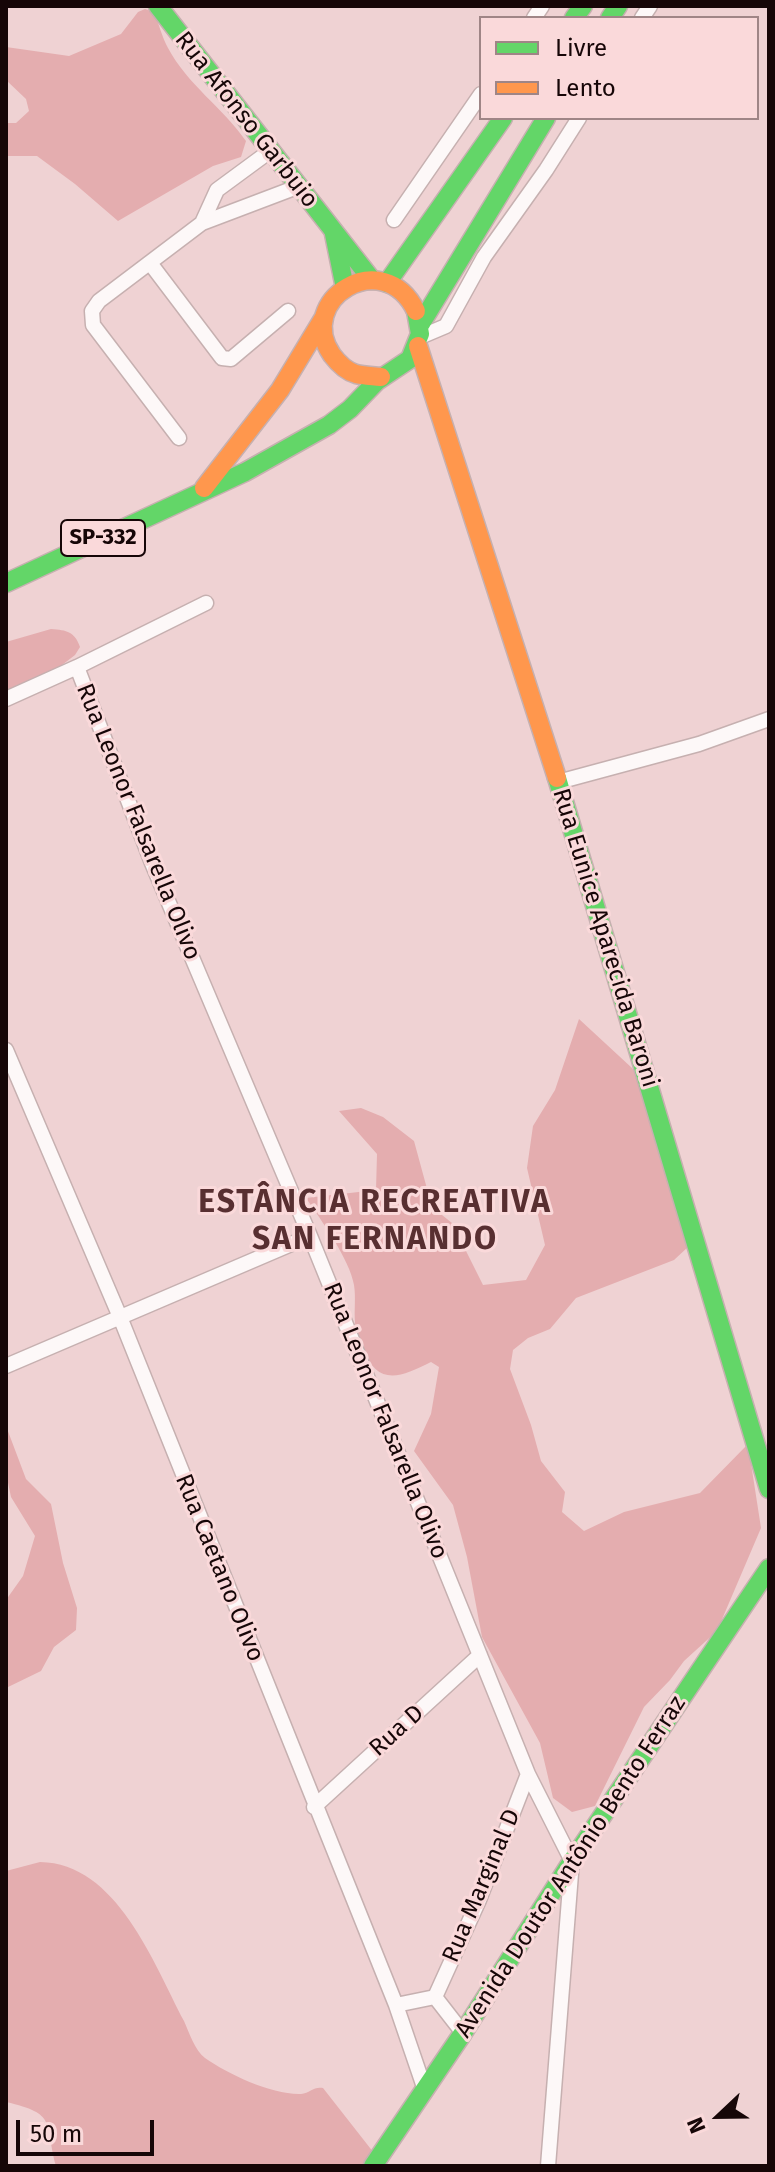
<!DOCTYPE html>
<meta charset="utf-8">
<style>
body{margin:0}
#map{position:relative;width:775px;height:2172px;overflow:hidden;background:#efd2d3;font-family:"Fira Sans",sans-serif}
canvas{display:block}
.frame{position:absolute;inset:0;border:8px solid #160607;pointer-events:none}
.legend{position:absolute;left:479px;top:16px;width:280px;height:104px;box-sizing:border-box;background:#fad9da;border:2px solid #9f8586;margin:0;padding:10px 14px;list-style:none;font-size:24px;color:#160607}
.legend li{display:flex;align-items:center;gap:16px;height:40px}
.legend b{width:40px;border:2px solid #9f8586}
.north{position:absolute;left:679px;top:2076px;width:80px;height:80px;-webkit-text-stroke:6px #fad9da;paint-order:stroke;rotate:248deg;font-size:22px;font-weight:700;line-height:32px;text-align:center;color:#160607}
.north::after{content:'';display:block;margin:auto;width:28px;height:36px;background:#160607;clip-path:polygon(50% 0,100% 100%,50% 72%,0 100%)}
.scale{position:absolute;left:16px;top:2120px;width:138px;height:36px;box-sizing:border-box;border:4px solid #160607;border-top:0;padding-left:10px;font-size:24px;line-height:28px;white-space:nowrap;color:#160607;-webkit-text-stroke:6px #fad9da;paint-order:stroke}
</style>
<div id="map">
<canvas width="775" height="2172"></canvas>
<div class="frame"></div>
<ul class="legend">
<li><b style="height:10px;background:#63d668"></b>Livre</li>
<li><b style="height:10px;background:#ff974d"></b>Lento</li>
</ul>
<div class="north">N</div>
<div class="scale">50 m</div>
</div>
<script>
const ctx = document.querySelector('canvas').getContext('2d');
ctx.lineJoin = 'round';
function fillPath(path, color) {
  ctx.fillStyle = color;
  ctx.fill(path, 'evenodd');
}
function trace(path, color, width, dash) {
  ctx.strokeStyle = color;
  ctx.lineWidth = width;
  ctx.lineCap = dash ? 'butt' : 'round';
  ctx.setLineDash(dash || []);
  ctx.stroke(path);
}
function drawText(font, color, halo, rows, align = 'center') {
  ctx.font = font + ' "Fira Sans",sans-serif';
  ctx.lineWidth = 6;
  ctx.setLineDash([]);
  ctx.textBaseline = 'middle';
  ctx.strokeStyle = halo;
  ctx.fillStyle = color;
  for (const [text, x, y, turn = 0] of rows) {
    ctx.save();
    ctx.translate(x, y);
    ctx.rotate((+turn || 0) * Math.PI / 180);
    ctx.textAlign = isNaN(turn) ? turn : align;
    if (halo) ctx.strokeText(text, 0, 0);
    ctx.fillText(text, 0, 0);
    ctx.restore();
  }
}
fillPath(new Path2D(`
 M145,9L154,12C159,24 162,37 168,48C187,84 223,108 246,141L241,157L213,166L118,221L75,184L37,156H6V123H16L29,111L26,99L6,80V47L69,56L121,34L138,12Z
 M51,629C67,630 75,632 80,647L75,655L28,691L6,703V642Z
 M579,1019L632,1068L653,1101L688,1247L674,1260L576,1298L550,1329L528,1338L513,1350L510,1369L531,1425L541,1461L565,1492L562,1512L584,1531L624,1512L700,1493L748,1444L761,1528L717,1631L684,1661L670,1680L644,1707L595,1806L572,1812L553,1798L540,1743L482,1637L467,1557L453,1505L414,1451L431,1414L439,1367L431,1362C399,1378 377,1387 362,1346C359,1338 355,1331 355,1322C354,1310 356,1297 354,1285C350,1260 321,1220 306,1198L376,1190L377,1154L339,1111L361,1108L383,1117L414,1141L432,1207L452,1223L483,1285L526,1280L545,1245L527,1168L533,1126L555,1090Z
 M6,1426L26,1479L51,1504L63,1563L77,1608L76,1630L54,1647L41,1671L6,1688V1600L23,1576L35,1536L11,1497L6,1473Z
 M40,1862C117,1863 154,1964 184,2021C189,2032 195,2051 205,2058C228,2074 272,2095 301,2094C310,2093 314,2086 323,2088L381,2162L389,2166H56C44,2122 58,2114 6,2102V1871Z`), '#e4adaf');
const street = new Path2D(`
 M534,18L542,6
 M642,18L650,6
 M270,151L217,190L202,223L297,187
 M394,220L481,94
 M150,263L222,358L231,359L288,311
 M420,337L446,326L484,257L546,170L579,118
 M179,438L93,325L92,311L99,301L202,223
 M77,667L152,863L310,1236L528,1774L572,1861L548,2166
 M6,699L77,667L206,603
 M558,782L699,744L769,719
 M6,1050L120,1317L396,2005L425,2090
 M6,1366L310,1236
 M314,1807L480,1655
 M435,1997L479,1900L528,1774
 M396,2005L435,1997L463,2033`);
const fast = new Path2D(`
 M158,6L372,280
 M574,18L583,6
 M610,18L618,6
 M334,234L345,288
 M387,283L503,118
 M420,325L546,118
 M6,583L245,472L329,425L350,409L377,381L410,359L420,334L416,311
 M557,778L769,1489
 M373,2166L463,2033L572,1861L769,1568`);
const slow = new Path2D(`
 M418,346L557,778
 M381,377C373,376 364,376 356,374C346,371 338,363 332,355C294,300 383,244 416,311
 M204,488L280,390L323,319`);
trace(street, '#c6b0b0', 17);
trace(fast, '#c6b0b0', 21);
trace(slow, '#c6b0b0', 21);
trace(street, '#fdf8f8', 14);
trace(fast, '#63d668', 18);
trace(slow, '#ff974d', 18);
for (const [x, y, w] of [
 [103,538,84]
]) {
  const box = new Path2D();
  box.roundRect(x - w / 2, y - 18, w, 36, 6);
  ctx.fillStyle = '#fad9da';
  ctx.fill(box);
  trace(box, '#160607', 2);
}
drawText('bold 22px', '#160607', null, [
 ["SP-332",103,538]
]);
drawText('24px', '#160607', '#fad9da', [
 ["Rua Afonso Garbuio",246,120,52],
 ["Rua Leonor Falsarella Olivo",138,822,68],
 ["Rua Eunice Aparecida Baroni",605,938,73],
 ["Rua Leonor Falsarella Olivo",385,1421,68],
 ["Rua Caetano Olivo",219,1568,68],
 ["Rua D",397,1731,-42],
 ["Avenida Doutor Antônio Bento Ferraz",571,1867,-57],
 ["Rua Marginal D",482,1886,-67]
]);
ctx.letterSpacing = '2px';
drawText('bold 32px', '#582f31', '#fad9da', [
 ["ESTÂNCIA RECREATIVA",375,1203],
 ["SAN FERNANDO",375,1240]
]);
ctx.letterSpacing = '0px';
</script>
